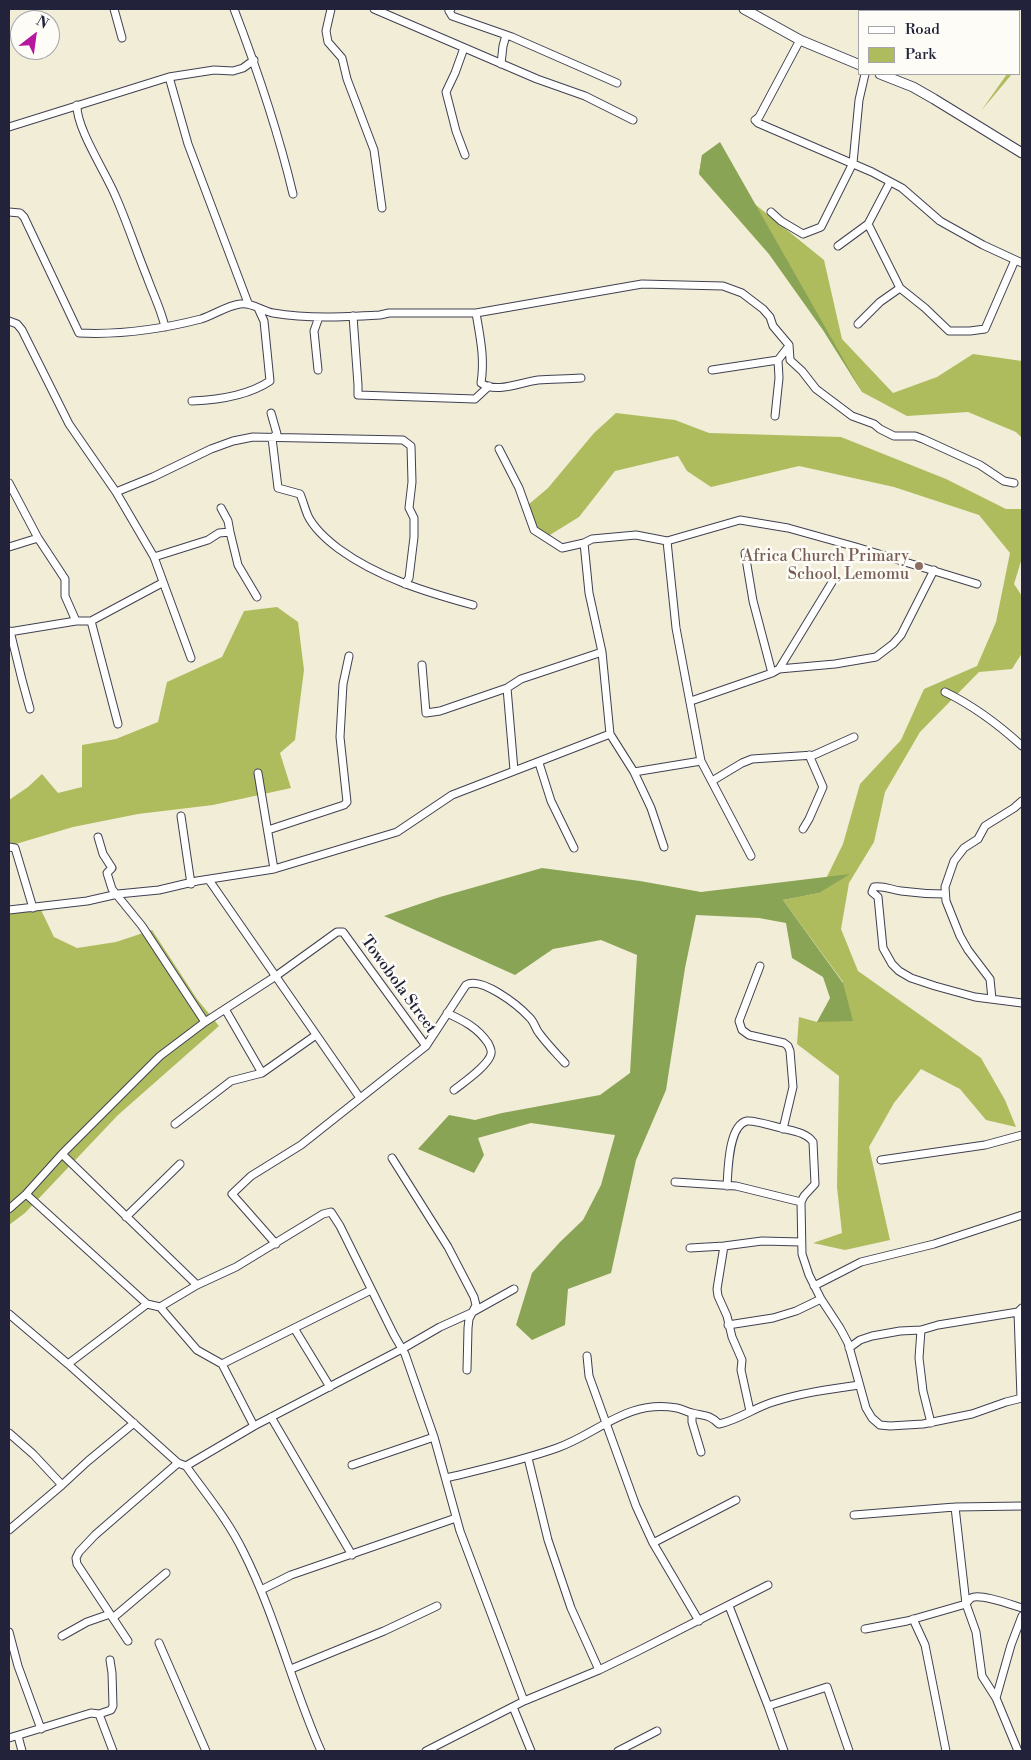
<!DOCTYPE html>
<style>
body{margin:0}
#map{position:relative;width:1031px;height:1760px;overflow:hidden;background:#f2edd7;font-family:"Libre Bodoni",serif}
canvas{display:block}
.frame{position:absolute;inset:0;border:10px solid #22223b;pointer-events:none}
.legend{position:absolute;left:858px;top:10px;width:162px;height:65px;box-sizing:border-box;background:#fdfcf7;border:1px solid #a5a5ac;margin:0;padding:6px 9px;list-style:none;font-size:15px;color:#22223b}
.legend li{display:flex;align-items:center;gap:10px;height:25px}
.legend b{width:25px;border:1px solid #a5a5ac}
.north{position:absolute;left:10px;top:10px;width:50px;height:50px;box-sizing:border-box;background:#fdfcf7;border:1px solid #a5a5ac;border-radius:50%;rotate:30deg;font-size:14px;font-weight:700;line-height:20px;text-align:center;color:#22223b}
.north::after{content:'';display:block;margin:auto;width:18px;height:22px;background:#b5179e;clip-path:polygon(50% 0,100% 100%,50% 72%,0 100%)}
</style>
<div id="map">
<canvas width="1031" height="1760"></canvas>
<div class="frame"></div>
<ul class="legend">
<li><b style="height:6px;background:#fff"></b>Road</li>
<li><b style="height:14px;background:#aebc5e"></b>Park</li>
</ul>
<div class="north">N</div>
</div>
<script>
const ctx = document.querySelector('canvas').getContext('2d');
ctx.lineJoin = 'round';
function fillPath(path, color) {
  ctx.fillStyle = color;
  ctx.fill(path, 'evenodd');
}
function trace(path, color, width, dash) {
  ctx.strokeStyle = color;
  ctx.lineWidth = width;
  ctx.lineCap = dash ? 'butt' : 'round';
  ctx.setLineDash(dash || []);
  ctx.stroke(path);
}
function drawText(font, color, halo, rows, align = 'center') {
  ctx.font = font + ' "Libre Bodoni",serif';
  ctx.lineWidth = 5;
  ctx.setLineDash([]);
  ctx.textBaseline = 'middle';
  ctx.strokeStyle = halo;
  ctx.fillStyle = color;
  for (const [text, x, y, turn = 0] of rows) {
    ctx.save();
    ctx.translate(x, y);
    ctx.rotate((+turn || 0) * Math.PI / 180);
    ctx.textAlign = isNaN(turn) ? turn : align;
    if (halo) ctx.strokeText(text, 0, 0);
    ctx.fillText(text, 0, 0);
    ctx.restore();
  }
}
fillPath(new Path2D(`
 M1007,74H1012L981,111Z
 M702,155L751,201L824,260L842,339L893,393L937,377L973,354L1022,361V438L1016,432L968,412L907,416L862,392L823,330L769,254L699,174Z
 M616,413L675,420L709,433L841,437L946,479L1006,509H1022V558L1014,584L1022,596V653L1012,669L979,672L920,732L885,792L874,842L849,883L841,929L858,971L981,1058L1005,1100L1016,1127L986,1120L960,1089L921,1069L894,1103L869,1147L890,1240L845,1250L813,1243L842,1233L837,1187L839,1076L797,1044L799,1017L817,1022L843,982L783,900L819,893L843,844L860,784L901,740L924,689L977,666L996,622L1010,553L979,515L894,487L799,466L711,487L687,471L678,456L615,471L579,517L545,538L522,510L548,488L594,433Z
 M277,607L298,622L304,670L295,740L280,753L291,788L213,805L138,814L73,827L9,846V800L28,787L42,774L58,793L82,787V745L116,739L158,722L167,682L222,657L244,611Z
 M41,910L54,937L77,948L116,942L152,930L197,999L219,1026L118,1115L25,1213L9,1225V913Z`), '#aebc5e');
fillPath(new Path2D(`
 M720,142L862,392L823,330L769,254L699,174L702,155Z
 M542,868L640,881L701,892L850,874L819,893L783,900L843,983L853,1021L817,1022L830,998L823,977L792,958L786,923L759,918L696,915L685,968L666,1090L636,1160L611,1273L568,1289L565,1325L532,1340L516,1325L532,1273L560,1242L583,1220L601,1185L615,1135L531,1123L478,1138L484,1155L474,1173L418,1149L449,1115L475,1120L502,1113L600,1095L630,1073L637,955L601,940L553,949L515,975L384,916L440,897Z`), '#8aa455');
const minor = new Path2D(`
 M114,9L122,38
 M234,9C257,69 278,131 293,194
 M331,9L326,31L328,42L342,58L347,79L374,150L382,208
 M374,9L537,79L585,96L633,120
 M451,9L449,11L452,16L512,37L617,83
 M898,11L900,9
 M800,40L759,117L755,120L758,123L872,172L902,188L940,221L983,245L1022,263
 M464,48L455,73L446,92L456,131L465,155
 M501,64L503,46L506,35
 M169,77L188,144L248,303
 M77,105C76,128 106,173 115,195C127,222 136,250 147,277C153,294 161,309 165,327
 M9,127L169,77L214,70L233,71L243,68L254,60
 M9,212L20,213L24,217L79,333C120,335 162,329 201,319C214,315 226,306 240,304C252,302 262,311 273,313C308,319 344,317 380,315L389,313H476L642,284L723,286L742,293L763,309L770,317L773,326L789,345L790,360L802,371L816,389L852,416L874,424L880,429L894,436H915L923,439L980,465L1004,481L1014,483
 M771,212L781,221L803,234L821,227L853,163L859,100L865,74
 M868,224L900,288L925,308L949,331H970L985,329L1015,260
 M838,246L868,224L890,182
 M476,313C480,337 485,358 481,383C496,394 521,382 538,380C552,379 567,379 581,378
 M353,316L358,385V395L475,399L489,386
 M9,321L17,324L22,330L69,424L116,492L154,557L191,658
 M858,324L880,302L900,288
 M318,370L314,331L319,317
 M712,370L778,360
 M192,401C217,400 249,395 270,381L264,321L258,308
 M271,413L277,434L272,438L278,488L300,494C303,501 305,509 308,516C315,530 327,540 339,549C379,578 426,592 473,605
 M775,416L779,378L778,360L789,346
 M499,449L519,488L534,530L562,548L584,543L592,539L636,535L667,541L740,520L788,528L856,547L977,584
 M9,483L38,538L65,579V596L76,621
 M116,492L153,477L211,449L233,441L253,437L403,440L411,446L412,482L409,508L414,518V537L409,578L405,584
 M230,532L238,565L257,597
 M667,541L676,628L701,761L751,856
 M584,543L589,593L602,652L610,734L634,772L651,808L664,847
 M9,547L38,538
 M745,553L753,601L772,673
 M154,557L208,540L219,533L230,532L228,521L221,508
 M91,621L118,724
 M10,631L22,680L30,709
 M9,632L76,621H91L162,583
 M422,665L426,713L440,711L507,688
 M779,669L834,579
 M945,692C974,706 998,724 1022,746
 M691,701L772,673L779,669L835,664L876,657L893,644L901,635L934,570
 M539,763L551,801L574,848
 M514,770L507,688L521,679L602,652
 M634,772L701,761
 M258,773L274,869
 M712,781L742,763L752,759L814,755L854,737
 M181,816L191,884
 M803,829L809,819L823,787L809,755
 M268,830L344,805L347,802L340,737L343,684L349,656
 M98,837L103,854L112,868L107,873L112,889L142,926L205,1022
 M9,847L15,848L33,908
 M209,880L360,1098
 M945,894C930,894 916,893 901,891C891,890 884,885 874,887L872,892L878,897L883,948L892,964L899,971L911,978L935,986L975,997L1022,1003
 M9,910L87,901L118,894L159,890L197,881L274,869L397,832L452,795L610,734
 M760,966L739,1021L742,1030L749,1035L784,1043L788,1046L790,1051L793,1087L783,1129
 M992,999L990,979L968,950L960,936L946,901L945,887L954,861L964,848L978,839L985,826L1014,808L1022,801
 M225,1009L262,1073
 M447,1013C464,1021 477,1027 488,1043C490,1047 492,1050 491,1054C488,1066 464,1082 454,1090
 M175,1124L231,1081L262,1073L316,1035
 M62,1154L197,1285
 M392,1158L448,1247L474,1297L476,1305L469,1319L468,1328L467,1370
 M881,1160L985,1145L1022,1135
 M675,1182L736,1186L801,1202
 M727,1186C728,1172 728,1125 747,1121C754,1120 773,1126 781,1128C792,1131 806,1132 813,1142L815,1184L804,1196L801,1202L802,1254L809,1275L821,1299L840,1328L848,1343L866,1408L872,1418L880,1425L890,1426L923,1424L972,1414L1006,1402L1022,1398
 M26,1194L147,1304L160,1307L197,1350L222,1364L254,1426
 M9,1209L26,1194L62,1154L160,1056L205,1022L276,976L337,932H343L426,1046
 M126,1217L180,1164
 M276,1244L232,1194L251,1176L301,1145L426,1046L466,985C481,976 518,1005 529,1017C534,1021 535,1028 539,1033C547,1044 556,1053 565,1063
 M724,1246L717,1289L718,1296L727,1316L732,1337L742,1360L741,1370L750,1411
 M690,1248L724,1246L762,1241L801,1242
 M814,1286L861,1262L934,1244L1022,1215
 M160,1307L197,1285L236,1267L323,1214L331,1212L340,1226L394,1335L405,1354L434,1437L460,1531L524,1701
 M1018,1312L1021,1398
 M9,1314L68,1364L178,1463L186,1466C206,1494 228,1520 243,1551C276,1616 292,1686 321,1751
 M728,1325L773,1318L796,1311L821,1299
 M294,1328L330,1387
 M921,1330L919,1358L923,1391L931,1423
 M849,1348L860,1340L872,1336L900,1331L921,1330L938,1325L1018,1312L1022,1308
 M587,1356L589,1376L636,1506L653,1543L699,1621
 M68,1364L147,1304
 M222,1364L371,1290
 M692,1413V1422L701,1452
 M271,1417L352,1555
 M9,1433L33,1454L62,1485
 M528,1458L548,1540L571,1608L599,1670
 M352,1465L434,1437
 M186,1466L254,1426L402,1349L440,1327L471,1313L514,1289
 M446,1478C483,1469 520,1461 557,1448C599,1433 627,1399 677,1408C682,1409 687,1412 692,1413C704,1416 709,1414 719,1424C738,1420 754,1408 773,1402C801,1393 830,1389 859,1385
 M955,1507L966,1604L976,1632L982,1676L996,1698L1018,1751
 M854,1515L955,1507L1022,1506
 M9,1530L62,1485L88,1461L134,1423
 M653,1543L736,1500
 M261,1590L291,1575L456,1518
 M729,1606L768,1706L784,1751
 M114,1617L166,1573
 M913,1619L925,1645L946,1751
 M865,1629L907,1621L966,1604C967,1602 969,1600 971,1598C980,1593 1012,1605 1022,1608
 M9,1632L18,1666L41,1729
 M62,1636L87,1622L110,1614
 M128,1641L77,1564L76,1558L79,1552L95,1535L178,1463
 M159,1643L206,1751
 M291,1669L384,1631L437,1606
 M996,1698L1011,1645L1022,1616
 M768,1706L827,1687L849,1751
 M513,1707L531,1751
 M99,1714L113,1751
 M18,1736L22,1751
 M9,1738L91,1713L99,1714L111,1710L113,1706L112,1673L110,1660
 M426,1751L524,1701L599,1670L638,1651L768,1585
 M618,1751L657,1731`);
const major = new Path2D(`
 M744,9L800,40L860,65
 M880,74L913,87L934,99L1022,153`);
trace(minor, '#414052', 9);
trace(major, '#414052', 11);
trace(minor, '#fff', 7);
trace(major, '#fff', 9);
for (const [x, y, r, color] of [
 [919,566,5,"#8d6e63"]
]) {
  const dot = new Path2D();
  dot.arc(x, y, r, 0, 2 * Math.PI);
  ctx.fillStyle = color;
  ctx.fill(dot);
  trace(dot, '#fdfcf7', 2);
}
drawText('16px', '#785e54', '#fdfcf7', [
 ["Africa Church Primary",909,557],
 ["School, Lemomu",909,575]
], 'right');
drawText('16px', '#22223b', '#fdfcf7', [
 ["Towobola Street",398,985,54]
]);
</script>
